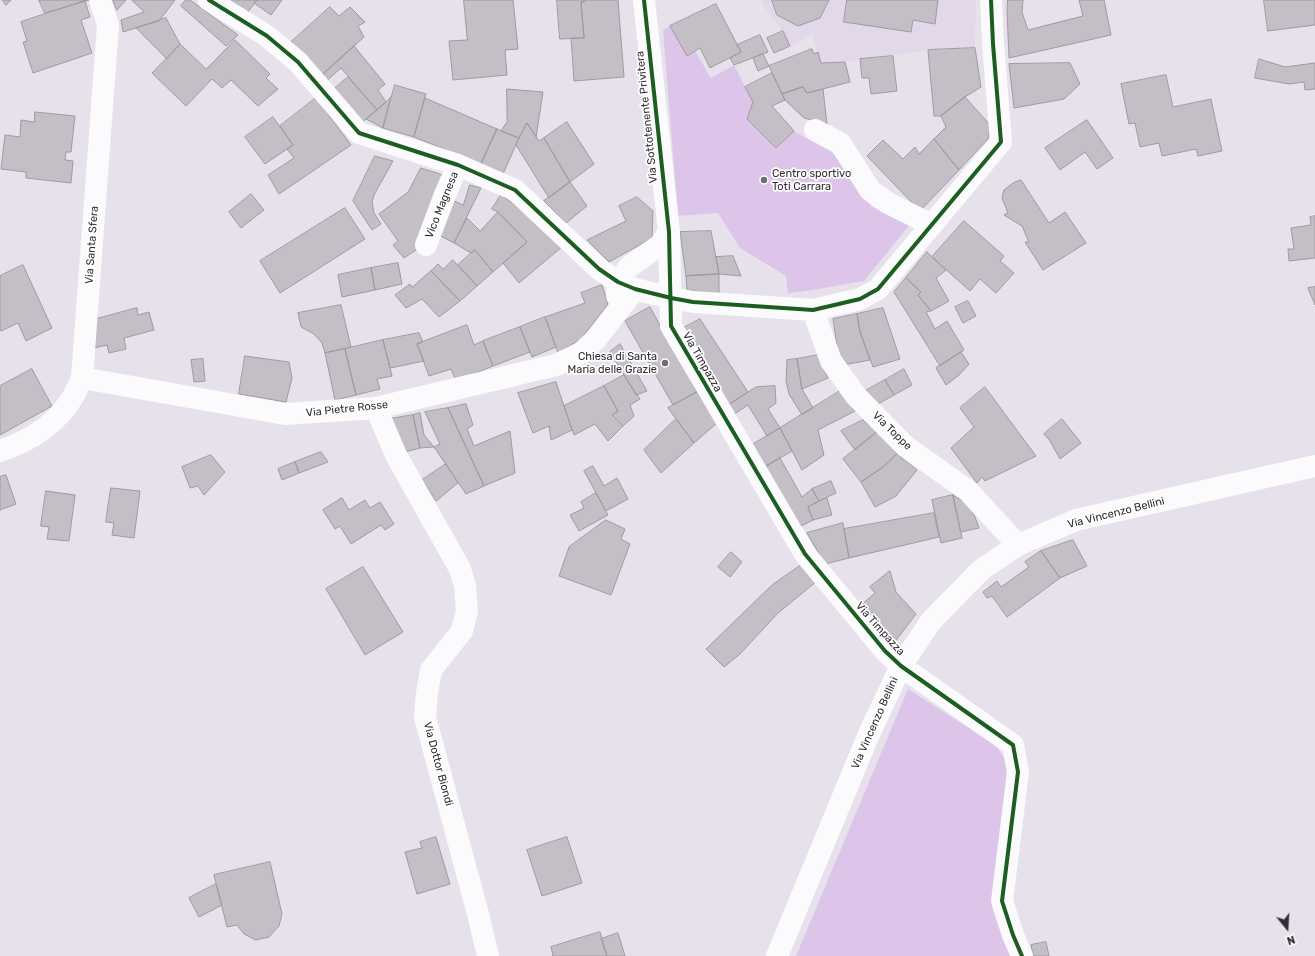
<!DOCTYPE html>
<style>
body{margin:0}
#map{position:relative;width:1315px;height:956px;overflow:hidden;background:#e7e1eb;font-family:Rubik,sans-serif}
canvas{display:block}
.north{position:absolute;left:1267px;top:908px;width:40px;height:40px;-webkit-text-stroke:3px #fff;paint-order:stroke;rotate:162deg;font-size:11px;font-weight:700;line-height:16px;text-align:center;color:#322d34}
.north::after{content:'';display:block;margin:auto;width:14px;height:18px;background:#322d34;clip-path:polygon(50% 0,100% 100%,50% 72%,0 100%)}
</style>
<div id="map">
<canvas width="1315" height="956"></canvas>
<div class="north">N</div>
</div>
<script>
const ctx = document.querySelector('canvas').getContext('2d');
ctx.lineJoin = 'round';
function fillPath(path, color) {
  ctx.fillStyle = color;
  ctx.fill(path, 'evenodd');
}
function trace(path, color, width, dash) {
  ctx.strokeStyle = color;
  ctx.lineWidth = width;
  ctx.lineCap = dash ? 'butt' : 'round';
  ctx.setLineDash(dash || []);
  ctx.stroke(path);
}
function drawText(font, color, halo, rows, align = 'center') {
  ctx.font = font + ' Rubik,sans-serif';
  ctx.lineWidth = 3.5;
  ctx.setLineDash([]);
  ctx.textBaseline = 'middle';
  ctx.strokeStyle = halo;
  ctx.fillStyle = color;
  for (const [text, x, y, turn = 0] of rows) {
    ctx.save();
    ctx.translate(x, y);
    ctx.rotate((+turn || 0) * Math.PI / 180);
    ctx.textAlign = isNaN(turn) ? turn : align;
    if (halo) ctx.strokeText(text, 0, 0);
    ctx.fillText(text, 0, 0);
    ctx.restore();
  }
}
fillPath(new Path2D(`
 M762,0H976L975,48L928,50L845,62L821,63L812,35L790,46L783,31L763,5Z`), '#e3d8ea');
fillPath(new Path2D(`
 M670,26L687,55L695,51L711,78L734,65L753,102L747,119L776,148L794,131L833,153L872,207L912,222L864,281C838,285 813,291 788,293L786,276L740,248L718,213L678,216L663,30Z
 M908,689L995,745L1006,760L1012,956H796Z`), '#ddc5ea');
const building = new Path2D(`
 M3,0H11L6,5Z
 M39,0H89L45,13Z
 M113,0H126L117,10Z
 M132,0H175L159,21L123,32L121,20L144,12Z
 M186,0H190L238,35L226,46L181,6Z
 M221,0H257L244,17Z
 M257,0H282L271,15L254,3Z
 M464,0H513L518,49L505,50L507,75L453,80L449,41L467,40Z
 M557,0H584V2H581L584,38L560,39Z
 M584,0H618L624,77L574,81L571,38H584L581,2H584Z
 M772,0H829L820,18L798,26L777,15Z
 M847,0H938L935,24L913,20L911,32L844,22Z
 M1008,0H1023L1022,12L1028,30L1083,16L1079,0H1104L1111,35L1009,58L1007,10Z
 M1264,0H1315V25L1268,31Z
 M85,1L90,17L81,20L92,53L33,73L23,42L27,41L21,22Z
 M716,4L741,52L710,68L700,48L687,56L670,26Z
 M330,7L339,16L350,7L365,22L358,26L364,37L320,77L289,44Z
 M166,18L180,44L167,59L136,28Z
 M783,31L790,46L774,53L767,38Z
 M760,35L768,52L734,65L730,58L741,52L737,45Z
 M235,40L270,74L266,78L278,89L258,106L231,80L222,88L212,79L186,106L152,73L180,44L206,69Z
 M354,46L385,84L378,90L386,102L377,110L341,68L324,83L320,77Z
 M975,48L981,87L965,97L941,116H934L928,50Z
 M812,49L814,54L818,52L821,63L845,62L850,82L807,93L803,87L782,94L769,66Z
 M763,54L769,66L758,71L753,58Z
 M893,56L897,91L871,94L869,78H862L860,59Z
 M1259,59L1285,67L1315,63V89L1305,90L1304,82L1289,84L1255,78Z
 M1070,63L1080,84L1064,99L1014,108L1009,64Z
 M772,73L785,100L772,106L794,131L776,148L747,119L753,102L745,87Z
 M1166,75L1173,107L1211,99L1222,151L1198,156L1196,149L1162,156L1159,143L1140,147L1135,123L1129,124L1121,84Z
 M348,77L377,110L360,124L332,91Z
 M395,85L426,94L414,137L383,128Z
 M803,87L807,93L823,89L827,124L804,118L785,100L782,94Z
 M507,89L543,92L536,137L527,123L519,138L501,131L507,122Z
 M391,97L383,128L366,119L386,102Z
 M965,97L991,126L988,139L959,170L934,139L946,127L941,116Z
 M316,98L351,145L279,194L268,175L294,158L287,149L293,145L280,126Z
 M425,98L497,129L481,164L414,137Z
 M35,112L75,116L71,152H66L65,160L73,161L71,183L26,178V172L1,169L5,135L20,137L21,120L34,122Z
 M273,117L293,145L265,164L245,137Z
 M1087,120L1113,158L1097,169L1085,152L1060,170L1045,148Z
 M567,122L594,164L570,182L544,138Z
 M527,123L539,141L544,138L570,182L549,198L516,145Z
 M497,129L519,138L503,174L481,164Z
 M934,139L959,170L920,211L867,156L883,140L903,159L915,147L919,154Z
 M375,156L393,161L374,195L372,202L374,213L381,224L372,230L353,201Z
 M421,168L449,177L419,248L404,258L393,245L398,241L379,214L408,192Z
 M1021,180L1049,223L1065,212L1086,243L1043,270L1025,242H1029L1022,226L1004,215L1008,213L1002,198L1004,190L1013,183Z
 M570,182L587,206L566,223L544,201Z
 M470,185L481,188L454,243L433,232L448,198L463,205Z
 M251,194L264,210L241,228L229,212Z
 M501,195L529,215L563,246L519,283L503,263L527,242L498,212L492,209Z
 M637,197L653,211L652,238L609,262L587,240L626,221L619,206Z
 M345,208L365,239L280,293L260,261Z
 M498,212L527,242L493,272L475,250L471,253L454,243L467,218L480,231Z
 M1315,216V258L1289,261L1288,249H1294L1291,228L1311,225L1310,217Z
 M964,221L1004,256L1000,261L1014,273L996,293L980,279L970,291L932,257Z
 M711,231L719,274L686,276L680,232Z
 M475,250L493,272L477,286L458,265Z
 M927,252L946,270L936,278L949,301L931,311L918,295L921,292L906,278Z
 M733,256L741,276L719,274L716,257Z
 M453,260L477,286L460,301L431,271L438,264L443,269Z
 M398,263L402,284L375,290L371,268Z
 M23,265L52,328L26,341L18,323L1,331L0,329V276Z
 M371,268L375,290L342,297L338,275Z
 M431,271L460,301L439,317L422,299L406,308L395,295L410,284L412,287Z
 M719,274V295L687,290L686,276Z
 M906,278L921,292L918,295L931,311L926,312L935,329L947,321L964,350L940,366L894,292Z
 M602,285L608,304L581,339L558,353L545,317L585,303L581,293Z
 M1315,287V305L1308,288Z
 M968,301L976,316L963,323L955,307Z
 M341,305L351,347L325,353L322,343L314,334L301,327L298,313Z
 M650,307L697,392L673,405L625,321Z
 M137,308L138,315L149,312L154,330L124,338L126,349L109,353L107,345L94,348L93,320Z
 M883,308L900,359L873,367L860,332L857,314Z
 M857,314L860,332L870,360L843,365L839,359L833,319Z
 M545,317L556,347L532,357L520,327Z
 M700,319L748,392L728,405L678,331Z
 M467,325L474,345L483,341L493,366L456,381L451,369L429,376L417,344Z
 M520,327L530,352L493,366L483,341Z
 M419,333L423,342L417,344L424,361L390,368L383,340Z
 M383,340L392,376L377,379L380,389L356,395L345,349Z
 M620,344L647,391L636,395L610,352Z
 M345,349L356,395L335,400L325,353Z
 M961,352L969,364L959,375L946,385L936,368Z
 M818,355L828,378L802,389L797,359Z
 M245,356L289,362L292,378L286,402L239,394Z
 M203,359L205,381L194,382L191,360Z
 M797,359L802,389L813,408L802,415L789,394L786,381L787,360Z
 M32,369L52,406L0,435V386Z
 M904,369L912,385L894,395L885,380Z
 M624,375L640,399L630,405L634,416L623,426L612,415L618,411L604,386Z
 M885,380L894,395L878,404L865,391Z
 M556,382L572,430L551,440L549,426L533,433L518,393Z
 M604,386L618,411L612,415L623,426L608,441L595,424L574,435L564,406Z
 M775,386L776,403L768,409L780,428L767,436L748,405L733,415L728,405L756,387Z
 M985,387L1036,456L985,481L982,477L977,483L951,448L974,427L960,408Z
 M840,391L855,411L818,430L824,455L802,470L780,428Z
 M697,392L717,423L694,443L668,408Z
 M466,404L473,425L467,429L474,446L510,431L515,473L484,486L448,408Z
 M448,408L484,486L466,494L434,447L440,444L425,412Z
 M420,413L424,435L434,447L420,448L413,415Z
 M413,415L420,448L401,453L390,419Z
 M676,419L694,443L661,473L644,450Z
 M1062,419L1081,443L1060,459L1050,441L1044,434Z
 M863,420L877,432L855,450L841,431Z
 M780,428L792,451L765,467L752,445Z
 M877,432L897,454L883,467L861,482L843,459Z
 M321,452L328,462L299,473L295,462Z
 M897,454L917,470L896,496L875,507L861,482L883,467Z
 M211,455L225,472L204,495L198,486L190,488L182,467Z
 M780,458L802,497L812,489L819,501L808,507L813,520L801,526L765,467Z
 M295,462L299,473L282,480L278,469Z
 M446,464L458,483L436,501L422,480Z
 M593,466L604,486L617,478L628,499L606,511L584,471Z
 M6,475L16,504L0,510V477Z
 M831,481L836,493L819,501L812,489Z
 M111,488L140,491L134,538L112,535L114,523L106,522Z
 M46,491L75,495L69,541L47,539L49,527L41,526Z
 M596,493L608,515L579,531L570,515L584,508L581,502Z
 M953,495L971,506L979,528L961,532Z
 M953,495L962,538L941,543L932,500Z
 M342,498L349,510L365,500L370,508L380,502L394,524L385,530L381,525L351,544L340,526L335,529L323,510Z
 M827,498L832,515L813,520L808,507Z
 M934,513L939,537L849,558L844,529Z
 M606,520L625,529L621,539L630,544L611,595L559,576L569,547Z
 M843,523L849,558L825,564L807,533Z
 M1073,540L1087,566L1060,578L1041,551Z
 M1041,551L1060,578L1007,617L992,596L987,598L983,592L997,581L1001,587L1029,567L1025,562Z
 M731,552L742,562L730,577L718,567Z
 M804,563L817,581L778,613L740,654L724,667L706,649L772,585Z
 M363,567L403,632L365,655L326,589Z
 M890,571L896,592L916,614L894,643L860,606L875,593L870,587Z
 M436,837L450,884L417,894L405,852L422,848L420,842Z
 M567,837L582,883L542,896L527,850Z
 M270,862L282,914L279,926L269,937L256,940L244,934L237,925L227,927L214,875Z
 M216,884L222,905L199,917L189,898Z
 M600,932L607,956H552L553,955L551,947Z
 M618,933L625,956H607L601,939Z
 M1046,942L1049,956H1033L1031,945Z`);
fillPath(building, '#c4bfc7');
trace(building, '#9e9aa1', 1);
trace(new Path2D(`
 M209,0L267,36L298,62L359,133L458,165L515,190L599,269L618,282L635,289L671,298L693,302L813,310L860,299L878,289L1001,142L993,44L991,0
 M644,0L669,232L671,326L805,554L885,651L901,666L1013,745L1018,772L1002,901L1013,935L1022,956
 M815,130L840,143L870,190L888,203L932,225
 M426,245L446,192L458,165
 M617,296L618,282L629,267L660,245L669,232
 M813,310L831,361L856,396L905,446L967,490L1018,545
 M82,378L285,414L376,408L556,365L581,353L596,339L635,289
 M376,408L396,455L460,569L465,586L467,611L462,631L431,670L427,693L425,717L478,914L488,956
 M0,451C30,441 58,423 74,395C77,390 79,384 82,378L108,25L100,0`), '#fbfafc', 22);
trace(new Path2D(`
 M777,956L869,734L901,666L931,621L981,570L1018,545L1076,520L1315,466`), '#fbfafc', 22);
trace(new Path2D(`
 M209,0L267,36L298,62L359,133L458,165L515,190L599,269L618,282L635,289L671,298L693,302L813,310L860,299L878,289L1001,142L993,44L991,0
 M644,0L669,232L671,326L805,554L885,651L901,666L1013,745L1018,772L1002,901L1013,935L1022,956`), '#1b5e20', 4);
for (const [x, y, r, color] of [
 [764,180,4,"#716c74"],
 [665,363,4,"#716c74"]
]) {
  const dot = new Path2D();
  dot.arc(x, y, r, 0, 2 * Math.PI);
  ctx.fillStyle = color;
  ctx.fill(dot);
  trace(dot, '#fff', 1.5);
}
drawText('11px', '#322d34', '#fff', [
 ["Via Sottotenente Privitera",647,117,-96],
 ["Vico Magnesa",442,205,-68],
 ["Via Santa Sfera",92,245,-86],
 ["Via Timpazza",702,362,60],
 ["Via Pietre Rosse",347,409,-6],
 ["Via Toppe",892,431,44],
 ["Via Vincenzo Bellini",1116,513,-14],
 ["Via Timpazza",880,629,48],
 ["Via Vincenzo Bellini",875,723,-66],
 ["Via Dottor Biondi",438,764,75]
]);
drawText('11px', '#322d34', '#fff', [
 ["Centro sportivo",772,174],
 ["Toti Carrara",772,187],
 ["Chiesa di Santa",657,357,"right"],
 ["Maria delle Grazie",657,370,"right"]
], 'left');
</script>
